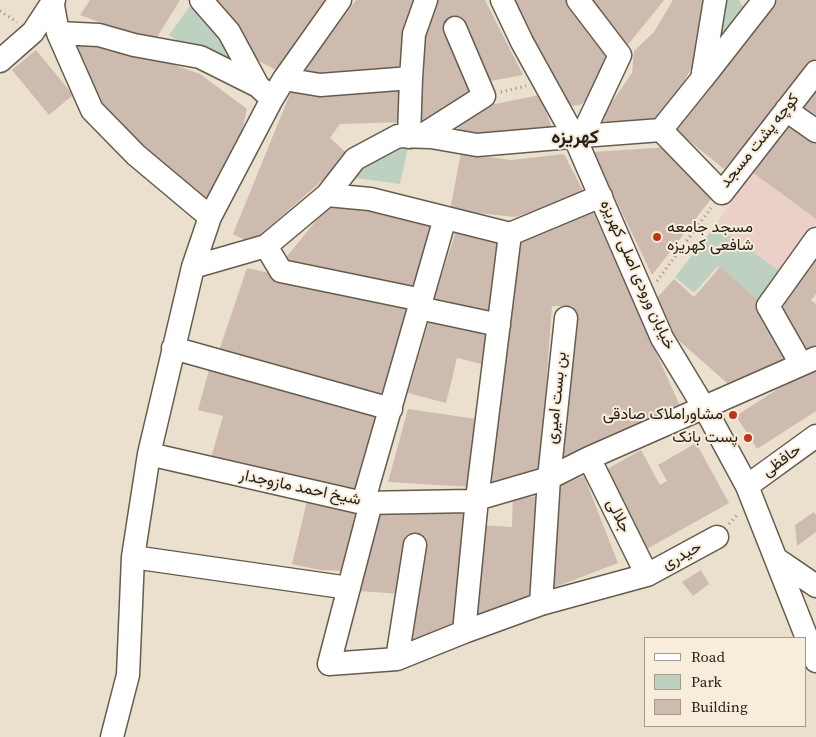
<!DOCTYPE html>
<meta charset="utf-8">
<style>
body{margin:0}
#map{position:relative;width:816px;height:737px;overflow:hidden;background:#ebdfcd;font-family:"Source Serif 4",serif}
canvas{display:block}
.legend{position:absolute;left:644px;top:637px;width:162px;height:90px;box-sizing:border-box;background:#f8ecda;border:1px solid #a49b8d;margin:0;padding:6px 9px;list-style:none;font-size:15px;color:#25211a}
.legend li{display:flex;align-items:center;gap:10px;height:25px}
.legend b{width:25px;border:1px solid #a49b8d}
</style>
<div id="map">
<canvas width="816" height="737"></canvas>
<ul class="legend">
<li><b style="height:6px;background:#fff"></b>Road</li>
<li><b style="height:14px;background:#bed1c1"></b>Park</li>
<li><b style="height:14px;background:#cebbaf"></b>Building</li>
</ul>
</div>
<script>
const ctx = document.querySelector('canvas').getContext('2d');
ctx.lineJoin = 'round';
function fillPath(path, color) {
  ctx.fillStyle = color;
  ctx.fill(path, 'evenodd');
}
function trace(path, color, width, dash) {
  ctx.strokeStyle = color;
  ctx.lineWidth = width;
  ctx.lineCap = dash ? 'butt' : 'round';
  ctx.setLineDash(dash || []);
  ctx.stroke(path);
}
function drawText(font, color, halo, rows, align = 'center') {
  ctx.font = font + ' "Source Serif 4",Vazirmatn,serif';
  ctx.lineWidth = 4;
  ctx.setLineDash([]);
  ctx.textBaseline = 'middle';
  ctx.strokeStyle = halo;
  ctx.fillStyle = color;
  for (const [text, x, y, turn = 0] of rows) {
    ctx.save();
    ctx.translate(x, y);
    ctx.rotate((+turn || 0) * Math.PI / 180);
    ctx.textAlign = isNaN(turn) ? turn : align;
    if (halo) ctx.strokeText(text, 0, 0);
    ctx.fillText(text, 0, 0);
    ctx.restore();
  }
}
fillPath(new Path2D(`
 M752,172L816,219V223L780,271L715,226Z`), '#ead0c9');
fillPath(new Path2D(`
 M723,0H739L748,14L718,47Z
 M192,3L231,51L234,66L180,42L169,35Z
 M409,143L400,184L348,177L366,158Z
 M715,226L780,271L759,301L718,266L694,293L675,277Z`), '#bed1c1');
fillPath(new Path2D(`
 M90,0H180L154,42L80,15Z
 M206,0H331L276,70L249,56Z
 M356,0H426L398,69L379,76L302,74Z
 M430,0H485L523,75L485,82L475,95L415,127L419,41Z
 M510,0H570L608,56L592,96L580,105L570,106L547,71Z
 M591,0H664L627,46Z
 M673,0H705L697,57L672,105L653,123L599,121L632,73L634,51L654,32Z
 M777,0H816V58L724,169L672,127Z
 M80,40L146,55L200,74L247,109L238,147L204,201L106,117L68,43Z
 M36,50L73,95L49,115L12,70Z
 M816,85V119L799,107Z
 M402,87L404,122L340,124L330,138L350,156L251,243L233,234L292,89Z
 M540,95L552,128L529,133L457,135L461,117L480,107Z
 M792,119L816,137V219L752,172Z
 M670,147L711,199L652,275L593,152Z
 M461,153L511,160L564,154L584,193L551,206L515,217L450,210Z
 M333,200L438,226L418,294L284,260Z
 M591,207L680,406L560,459L573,306H552L540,468L484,484L517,239Z
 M457,228L506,241L495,319L432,305Z
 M816,258V294L811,300L816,304V352L811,356L787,322L780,302Z
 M720,267L759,301L788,361L733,388L670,333L655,300L674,279L694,297Z
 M247,268L346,290L413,309L387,400L218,354Z
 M430,317L489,331L486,365L457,358L446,403L408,393Z
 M210,366L232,371L383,419L358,490L211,458L223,416L198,410Z
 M813,366L816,371V411L757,449L736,416Z
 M408,409L483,420L472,487L388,482Z
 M696,443L729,503L645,550L602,472L641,450L660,485L667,481L658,465Z
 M584,476L618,563L550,589L557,487Z
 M513,496L540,497L534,600L476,617L481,525L512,527Z
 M307,501L361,511L346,571L320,570L292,564Z
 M473,504L460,621L411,645L402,594L358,591L375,507Z
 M814,512L816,515V532L797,546L795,525Z
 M701,570L709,584L693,596L682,582Z`), '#cebbaf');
const minor = new Path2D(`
 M52,0L58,33L99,35L134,45L200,57L258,86L272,99
 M201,0L229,32L258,86
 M502,0L522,42L575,138L662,338L708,414L747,486L816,661
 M58,33L92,110L136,155L210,217
 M0,61L33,32L54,0
 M411,78L414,34L426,0
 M703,78L764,0
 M284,79L320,85L411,78L409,137
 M786,110L816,131
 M661,130L722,193L816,72
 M421,136L484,96L455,28
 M582,136L661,130L702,79L715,0
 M327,195L355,159L398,136L431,137L477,145L582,136L620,55L578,0
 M266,246L281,271L422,300
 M193,267L266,246L327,195L370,199L510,234L601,196
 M419,308L499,325
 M173,348L391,409
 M801,364L768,306L816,239
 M149,454L363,503L470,501L549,478L589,458L816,358
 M589,458L647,575
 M747,486L816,436
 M363,503L445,218
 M371,503L329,664L397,659L464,632L541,604L647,575L717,537
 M133,557L349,588
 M778,560L816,586
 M541,604L549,478L566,318
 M464,632L477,499L510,234
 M397,659L415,545
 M112,737L128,675L133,557L149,454L193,267L210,217L272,99L284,79L340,0`);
trace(minor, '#665c4d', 25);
trace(new Path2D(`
 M0,11L17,22
 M501,92L526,86
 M657,281L711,208
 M729,524L738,514`), '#91897c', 3, [1, 4]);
trace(minor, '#fff', 22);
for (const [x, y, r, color] of [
 [657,237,5,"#c03518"],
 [733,415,5,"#c03518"],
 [748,438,5,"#c03518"]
]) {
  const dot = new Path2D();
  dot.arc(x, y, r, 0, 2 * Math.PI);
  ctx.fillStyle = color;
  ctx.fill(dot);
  trace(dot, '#f8ecda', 2);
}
drawText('16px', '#25211a', '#f8ecda', [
 ["کوچه پشت مسجد",760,141,-51],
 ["خیابان ورودی اصلی کهریزه",637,275,66],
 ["بن بست امیری",557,398,-84],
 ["حافظی",782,461,-36],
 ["شیخ احمد مازوجدار",300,488,12],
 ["جلالی",618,516,64],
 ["حیدری",682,556,-28]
]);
drawText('16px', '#25211a', '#f8ecda', [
 ["مسجد جامعه",667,228,"left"],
 ["شافعی کهریزه",667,246,"left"],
 ["مشاوراملاک صادقی",723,415],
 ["پست بانک",738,438]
], 'right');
drawText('bold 19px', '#25211a', '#f8ecda', [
 ["کهریزه",575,138]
]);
</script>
